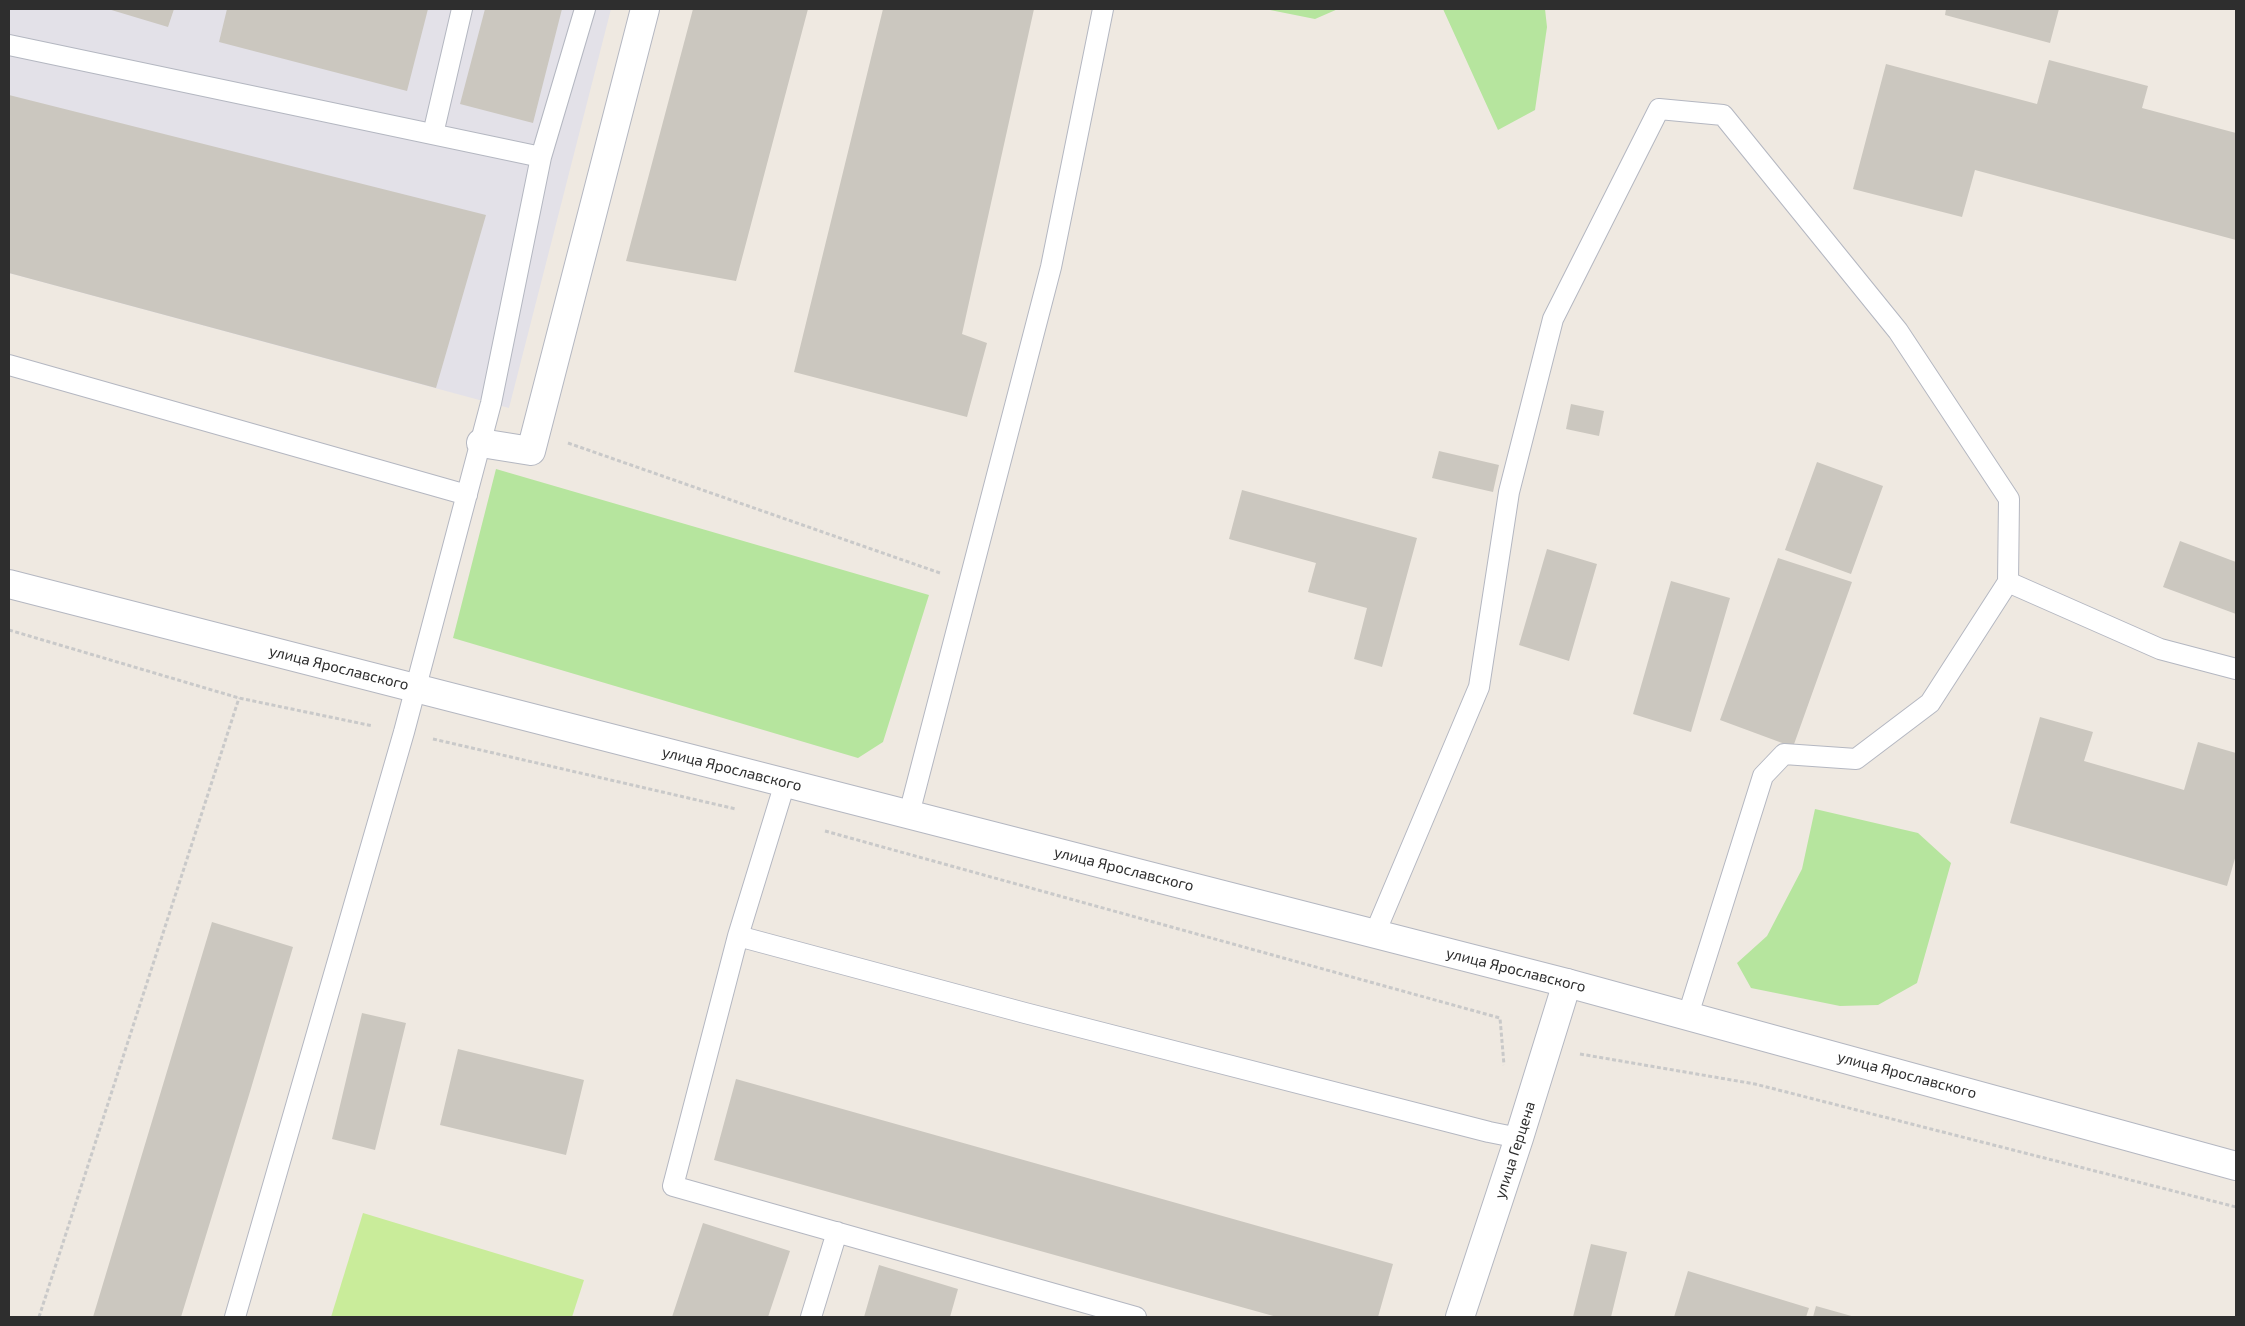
<!DOCTYPE html>
<meta charset="utf-8">
<style>
body{margin:0}
#map{position:relative;width:2245px;height:1326px;overflow:hidden;background:#efe9e1;font-family:"Exo 2",sans-serif}
canvas{display:block}
.frame{position:absolute;inset:0;border:10px solid #2e2e2e;pointer-events:none}
</style>
<div id="map">
<canvas width="2245" height="1326"></canvas>
<div class="frame"></div>
</div>
<script>
const ctx = document.querySelector('canvas').getContext('2d');
ctx.lineJoin = 'round';
function fillPath(path, color) {
  ctx.fillStyle = color;
  ctx.fill(path, 'evenodd');
}
function trace(path, color, width, dash) {
  ctx.strokeStyle = color;
  ctx.lineWidth = width;
  ctx.lineCap = dash ? 'butt' : 'round';
  ctx.setLineDash(dash || []);
  ctx.stroke(path);
}
function drawText(font, color, halo, rows, align = 'center') {
  ctx.font = font + ' "Exo 2",sans-serif';
  ctx.lineWidth = 5;
  ctx.setLineDash([]);
  ctx.textBaseline = 'middle';
  ctx.strokeStyle = halo;
  ctx.fillStyle = color;
  for (const [text, x, y, turn = 0] of rows) {
    ctx.save();
    ctx.translate(x, y);
    ctx.rotate((+turn || 0) * Math.PI / 180);
    ctx.textAlign = isNaN(turn) ? turn : align;
    if (halo) ctx.strokeText(text, 0, 0);
    ctx.fillText(text, 0, 0);
    ctx.restore();
  }
}
fillPath(new Path2D(`
 M9,9H611L509,408L9,273Z`), '#e3e1e8');
fillPath(new Path2D(`
 M1265,9H1338L1315,19Z
 M1443,9H1545L1547,27L1535,110L1498,130Z
 M496,469L929,595L883,742L858,758L453,638Z
 M1815,809L1918,833L1951,863L1917,983L1878,1005L1840,1006L1751,988L1737,963L1767,936L1802,869Z`), '#b6e59e');
fillPath(new Path2D(`
 M363,1213L584,1280L572,1317H331Z`), '#c9ec9a');
fillPath(new Path2D(`
 M108,9H174L168,27Z
 M227,9H428L407,91L219,42Z
 M485,9H562L533,123L460,104Z
 M693,9H808L736,281L626,261Z
 M883,9H1034L962,334L987,343L967,417L794,372Z
 M1946,9H2059L2050,43L1945,15Z
 M2049,60L2148,86L2142,108L2236,133V240L1975,170L1962,217L1853,189L1886,64L2037,104Z
 M9,95L486,215L436,388L9,273Z
 M1571,404L1604,411L1599,436L1566,429Z
 M1439,451L1499,465L1493,492L1432,478Z
 M1817,462L1883,486L1851,574L1785,550Z
 M1242,490L1417,538L1382,667L1354,659L1367,608L1308,592L1316,563L1229,539Z
 M2180,541L2236,562V614L2163,587Z
 M1547,549L1597,564L1569,661L1519,645Z
 M1778,558L1852,582L1793,747L1720,720Z
 M1671,581L1730,598L1691,732L1633,714Z
 M2040,717L2093,732L2084,761L2184,790L2198,742L2236,753V855L2227,886L2010,823Z
 M212,922L293,947L249,1095L181,1317H93Z
 M362,1013L406,1023L375,1150L332,1139Z
 M458,1049L584,1080L566,1155L440,1125Z
 M736,1079L1393,1264L1378,1317H1277L714,1160Z
 M703,1223L790,1251L768,1317H672Z
 M1591,1244L1627,1252L1611,1317H1573Z
 M879,1265L958,1289L950,1317H864Z
 M1688,1271L1809,1308L1806,1317H1674Z
 M1816,1306L1855,1317H1813Z`), '#cbc7bf');
const lane = new Path2D(`
 M9,45L541,157
 M433,134L462,9
 M9,365L467,495
 M785,783L738,936L1025,1013L1489,1132L1519,1138
 M909,814L1051,267L1103,9
 M1375,933L1479,687L1509,492L1553,319L1659,109L1723,115L1898,331L2009,499L2008,582L2160,649L2236,669
 M738,936L673,1186L1136,1317
 M1688,1015L1763,776L1784,754L1856,759L1930,703L2008,582
 M235,1317L404,732L491,403L541,157L585,9
 M811,1317L837,1232`);
const street = new Path2D(`
 M481,443L531,451L645,9
 M1460,1317L1519,1138L1567,983`);
const secondary = new Path2D(`
 M9,584L1567,983L2236,1166`);
trace(lane, '#b4b7c1', 22);
trace(street, '#b4b7c1', 30);
trace(secondary, '#b4b7c1', 30);
trace(new Path2D(`
 M568,443L940,573
 M9,630L239,698L373,726
 M433,739L736,809
 M825,831L1500,1018L1504,1065
 M1580,1054L1755,1084L2236,1207
 M39,1317L239,698`), '#c9c9c9', 3, [4, 2.5]);
trace(lane, '#fff', 20);
trace(street, '#fff', 28);
trace(secondary, '#fff', 28);
drawText('15px', '#2e2e2e', '#fff', [
 ["улица Ярославского",339,668,14],
 ["улица Ярославского",732,769,14],
 ["улица Ярославского",1124,869,14],
 ["улица Ярославского",1516,970,14],
 ["улица Ярославского",1907,1075,15],
 ["улица Герцена",1515,1150,-72]
]);
</script>
